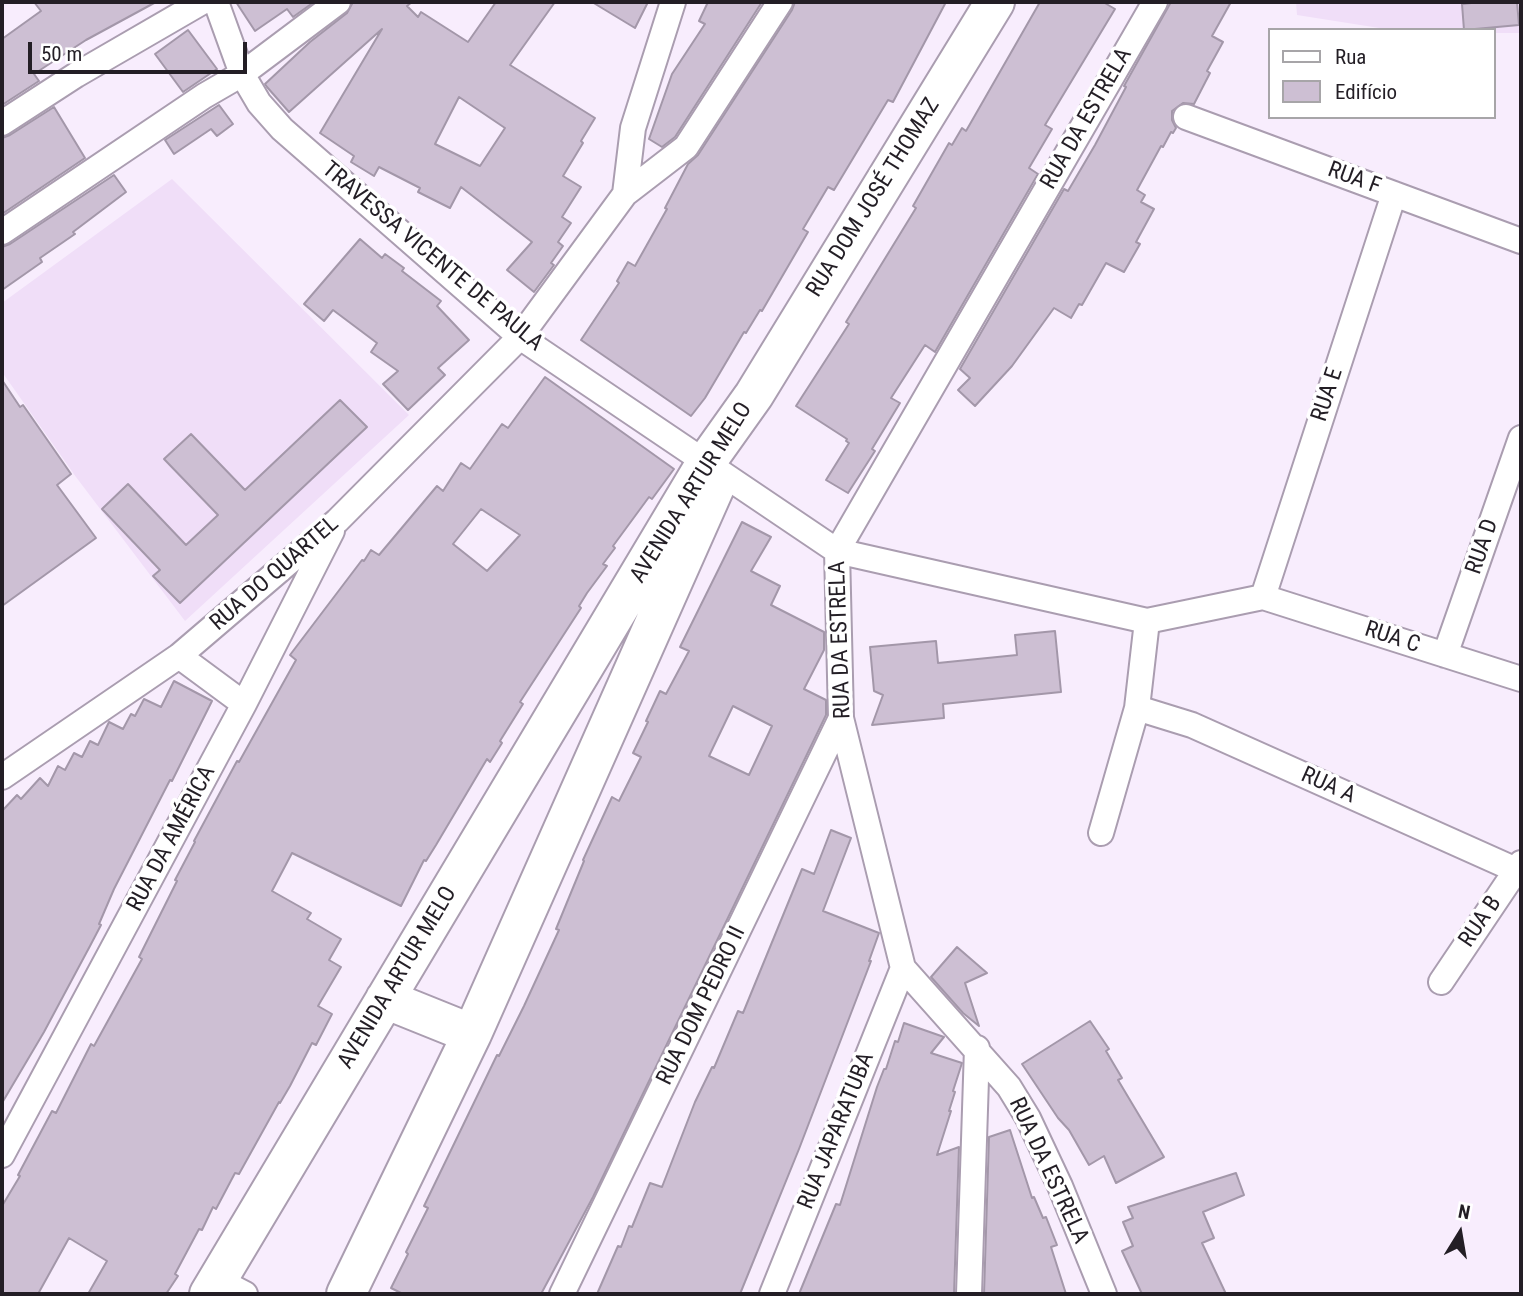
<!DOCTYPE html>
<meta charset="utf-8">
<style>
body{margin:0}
#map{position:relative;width:1523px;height:1296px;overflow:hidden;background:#f8edfd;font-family:"Roboto Condensed",sans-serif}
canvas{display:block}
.frame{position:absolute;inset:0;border:4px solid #231e25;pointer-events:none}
.legend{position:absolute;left:1268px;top:28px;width:228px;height:91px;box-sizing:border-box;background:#fff;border:2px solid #a7a5a8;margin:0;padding:9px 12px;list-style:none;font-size:21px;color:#231e25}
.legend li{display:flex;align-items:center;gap:14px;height:35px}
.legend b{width:35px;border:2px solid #a7a5a8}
.north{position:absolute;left:1425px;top:1198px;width:70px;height:70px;-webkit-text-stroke:5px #fff;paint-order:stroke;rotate:11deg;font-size:19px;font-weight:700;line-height:28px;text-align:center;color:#231e25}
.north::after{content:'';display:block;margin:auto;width:24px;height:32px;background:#231e25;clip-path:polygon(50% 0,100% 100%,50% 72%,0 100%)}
.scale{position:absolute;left:28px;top:42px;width:219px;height:32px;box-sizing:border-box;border:4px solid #231e25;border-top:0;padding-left:9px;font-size:21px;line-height:24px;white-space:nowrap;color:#231e25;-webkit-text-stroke:5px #fff;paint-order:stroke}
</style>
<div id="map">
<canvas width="1523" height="1296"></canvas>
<div class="frame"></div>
<ul class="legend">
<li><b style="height:9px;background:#fff"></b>Rua</li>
<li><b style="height:19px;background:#cdbfd3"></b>Edifício</li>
</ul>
<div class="north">N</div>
<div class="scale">50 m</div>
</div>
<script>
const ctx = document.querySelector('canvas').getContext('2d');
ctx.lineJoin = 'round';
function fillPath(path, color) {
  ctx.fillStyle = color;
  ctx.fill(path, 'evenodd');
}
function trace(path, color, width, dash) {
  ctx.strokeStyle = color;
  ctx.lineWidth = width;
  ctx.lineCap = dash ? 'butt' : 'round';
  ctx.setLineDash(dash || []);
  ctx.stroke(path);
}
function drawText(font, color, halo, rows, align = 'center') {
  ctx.font = font + ' "Roboto Condensed",sans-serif';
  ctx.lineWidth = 7;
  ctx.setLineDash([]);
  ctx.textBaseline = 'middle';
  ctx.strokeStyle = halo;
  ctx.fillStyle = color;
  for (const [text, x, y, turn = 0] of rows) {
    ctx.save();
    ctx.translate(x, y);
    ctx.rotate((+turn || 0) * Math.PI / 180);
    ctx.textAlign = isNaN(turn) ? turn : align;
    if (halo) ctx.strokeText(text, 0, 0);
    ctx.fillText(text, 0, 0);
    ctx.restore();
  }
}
fillPath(new Path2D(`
 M1296,2H1521V33H1493V30H1392L1297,15Z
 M172,179L409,415L185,621L76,477L2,372V303Z`), '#f0def8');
const building = new Path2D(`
 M34,2H156L86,40L34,74L39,81L2,105V39L41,11Z
 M236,2H314L293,17L287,9L255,31Z
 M353,2H412L407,6L418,17L421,12L468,42L496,2H555L510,65L595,118L581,141L583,143L563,176L581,187L562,217L571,223L558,242L563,246L551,263L554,265L534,292L507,270L532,242L461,187L450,208L418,192L420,188L379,167L374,176L351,162L354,156L320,133L382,29L289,112L267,87L265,84L310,42L347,13ZM459,97L505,128L480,166L435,144Z
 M592,2H648L635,28Z
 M708,2H762L675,137L662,147L649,139L672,74L705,24L699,21Z
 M795,2H946L893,102L888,100L834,190L828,187L803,229L808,232L762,311L760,310L746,333L744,332L705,398L691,416L581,340L619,283L617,281L628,262L635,266L667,209L665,208L688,164L698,155L792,10Z
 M1040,2H1103L1115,9L1045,125L1052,129L1029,168L1038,174L935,352L925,345L891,398L900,403L872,449L875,451L848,493L826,480L849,443L846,441L847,439L796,406L849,324L846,322L916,208L913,206L949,143L952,145L962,128L966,131Z
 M1171,2H1231L1212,36L1223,42L1207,71L1210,73L1194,104L1183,103L1172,111V120L1176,128L1173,133L1171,132L1163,147L1161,146L1137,190L1145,195L1141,202L1154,209L1136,242L1140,244L1124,272L1106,263L1082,305L1079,304L1071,318L1054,308L1012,366L975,406L958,390L970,378L960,369L1064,189L1068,191L1095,145L1126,87L1124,86Z
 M1481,2H1517L1519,25L1464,30L1462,4Z
 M188,30L217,69L183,92L155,54Z
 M219,105L233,124L217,136L211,129L174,154L165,140Z
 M54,107L85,158L2,214V138L10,135Z
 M114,175L126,192L73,232L75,234L40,258L42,262L2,290V247L10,244Z
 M360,239L382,258L385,254L404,268L402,271L441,301L437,306L469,340L438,368L445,375L408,410L383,384L398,371L371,352L377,343L333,310L324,321L304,304Z
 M545,377L674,469L652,499L649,497L613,546L615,548L603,564L607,566L587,593L579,606L581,608L520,702L523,704L500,741L502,743L490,762L487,759L436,845L426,861L424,860L401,906L292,853L272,891L311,913L307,919L341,939L329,960L341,967L318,1006L332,1014L316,1045L312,1043L290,1086L280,1103L279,1102L239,1174L235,1173L216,1209L213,1207L202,1230L199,1229L175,1274L178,1276L166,1294H88L107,1261L69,1238L38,1294H2V1206L20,1176L18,1175L52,1111L56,1113L91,1044L94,1046L142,959L139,957L177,881L175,880L195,842L194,841L237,761L239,762L296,660L290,655L362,560L364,561L371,550L379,555L437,486L443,491L461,463L470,469L502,424L508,428ZM481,509L520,535L487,571L453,544Z
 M2,380L20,407L23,405L71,474L57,485L96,538L2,606Z
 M340,400L367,427L180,603L153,576L160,570L102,509L128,484L186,545L218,515L164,459L191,434L245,490Z
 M742,522L771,537L751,571L780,586L771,605L824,632V650L804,689L826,700V715L593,1197L541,1294H403L391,1288L408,1254L406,1252L428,1208L424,1206L497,1055L499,1056L524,1006L559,930L556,929L584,861L583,860L612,797L619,801L641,757L633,753L648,722L646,721L660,691L666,694L689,651L680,647ZM733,706L772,726L749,775L709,756Z
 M1055,631L1061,692L943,704L944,718L872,725L883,695L874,691L870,647L936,641L938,663L1017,655L1015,635Z
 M174,681L212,701L172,781L170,780L114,889L99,924L101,925L90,946L44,1032L2,1103V811L17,795L21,799L40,778L48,786L58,766L65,770L74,753L82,757L90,741L98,745L109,722L123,729L131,714L135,716L144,699L161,707Z
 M831,830L851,838L823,911L879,933L869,961H871L799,1149L740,1294H597L618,1246L621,1247L629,1226L632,1227L650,1183L662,1187L695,1102L712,1067L714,1068L738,1011L743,1013L802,869L814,874Z
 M957,947L987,973L965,983L979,1026L963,1013L931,977Z
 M1090,1021L1109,1049L1106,1051L1122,1078L1118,1080L1164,1157L1116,1183L1104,1156L1089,1165L1069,1130L1058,1118L1022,1064Z
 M904,1023L944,1037L931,1053L962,1063L953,1091L955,1092L949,1111H951L937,1155L959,1147L954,1294H799L836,1204L840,1205L877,1087L884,1069H886L895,1041L898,1042Z
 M1010,1130L1032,1198L1034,1197L1043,1218L1046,1217L1057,1245L1051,1247L1066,1294H984L989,1137Z
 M1236,1173L1244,1195L1203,1212L1214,1238L1202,1243L1226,1294H1142L1122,1251L1133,1246L1123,1222L1133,1218L1128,1207Z`);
fillPath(building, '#cdbfd3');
trace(building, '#a397a9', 2);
const minor = new Path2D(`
 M216,2L242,74L259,103L282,129L520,337L837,551L1147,621L1263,597L1521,679
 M1186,117L1521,241
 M2,123L76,75L202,2
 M625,194L633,128L673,2
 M2,232L204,96L242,74L338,2
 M1263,597L1394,194
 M1445,655L1521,438
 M179,656L244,704
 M1137,708L1192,725L1516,870
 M2,777L179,656L337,521L520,337L625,194L686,147L780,2
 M1101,833L1137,708L1147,621
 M1441,982L1521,863
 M2,1155L244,704L332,531
 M218,1280L245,1294
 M562,1294L841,718
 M772,1294L903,968
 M969,1294L977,1048
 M1104,1294L1060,1186L1028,1118L1009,1087L903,968L841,718L837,551L1155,2`);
const primary = new Path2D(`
 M385,999L472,1034
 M209,1294L707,461L754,395L995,2
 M346,1294L472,1034L715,487`);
trace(minor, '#aa9db0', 28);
trace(primary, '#aa9db0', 42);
trace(minor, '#fff', 24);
trace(primary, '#fff', 38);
drawText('23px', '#231e25', '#fff', [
 ["RUA DA ESTRELA",1087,119,-60],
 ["RUA F",1354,179,20],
 ["RUA DOM JOSÉ THOMAZ",874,198,-58],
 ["TRAVESSA VICENTE DE PAULA",432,257,40],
 ["RUA E",1328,395,-72],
 ["AVENIDA ARTUR MELO",692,493,-58],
 ["RUA D",1483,547,-71],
 ["RUA DO QUARTEL",275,574,-41],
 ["RUA C",1392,638,18],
 ["RUA DA ESTRELA",841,640,-92],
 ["RUA A",1328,786,24],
 ["RUA DA AMÉRICA",172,839,-62],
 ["RUA B",1481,922,-56],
 ["AVENIDA ARTUR MELO",398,978,-59],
 ["RUA DOM PEDRO II",702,1006,-64],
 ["RUA JAPARATUBA",837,1131,-68],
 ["RUA DA ESTRELA",1048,1171,65]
]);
</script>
